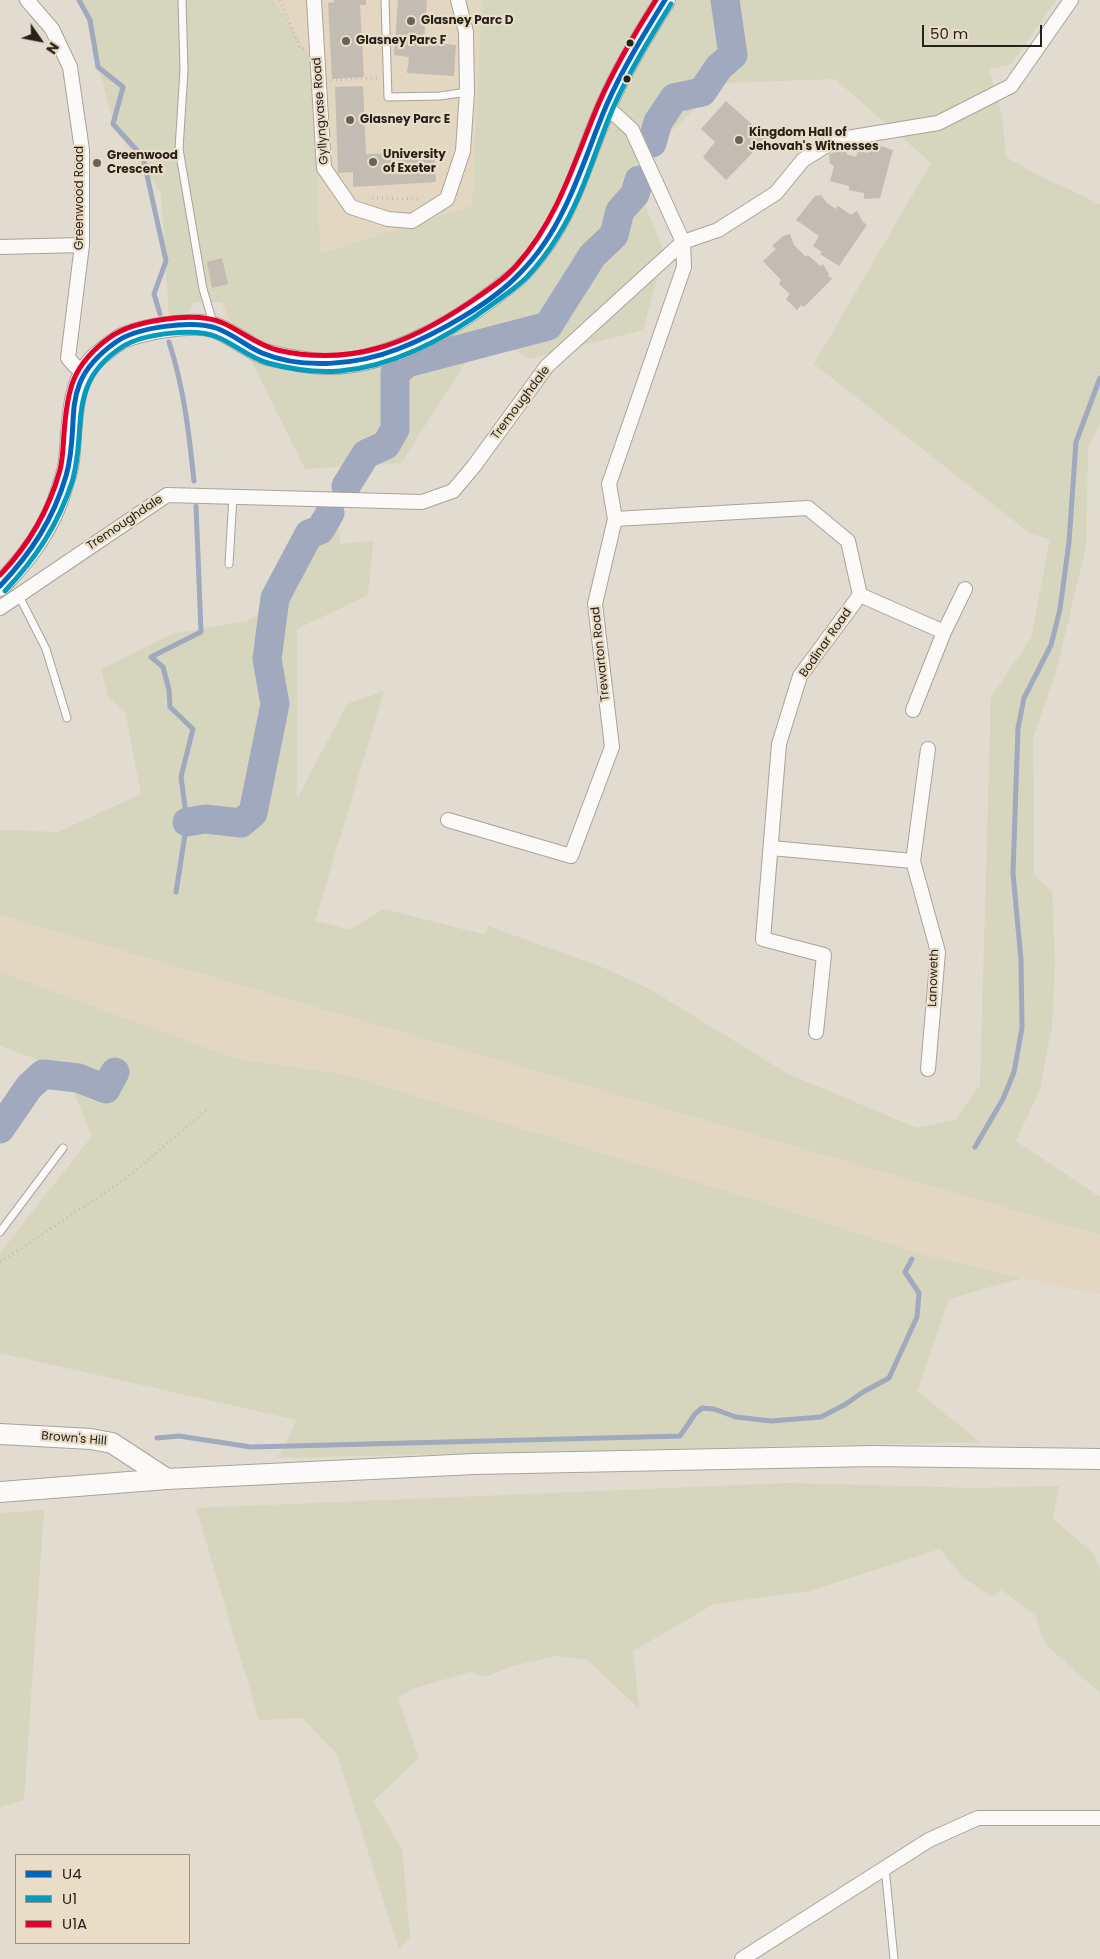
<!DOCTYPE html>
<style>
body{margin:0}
#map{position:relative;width:1100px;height:1959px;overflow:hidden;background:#e2dbcf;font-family:Poppins,sans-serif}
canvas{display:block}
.legend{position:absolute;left:15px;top:1854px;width:175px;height:90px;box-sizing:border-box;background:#eaddc7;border:1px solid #9c9281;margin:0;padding:6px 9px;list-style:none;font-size:15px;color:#262119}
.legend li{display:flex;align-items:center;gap:10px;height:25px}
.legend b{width:25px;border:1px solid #9c9281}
.north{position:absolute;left:15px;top:15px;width:50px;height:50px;-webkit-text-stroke:4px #eaddc7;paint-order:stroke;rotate:123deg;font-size:14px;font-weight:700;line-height:20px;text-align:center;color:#262119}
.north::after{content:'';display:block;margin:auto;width:18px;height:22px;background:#262119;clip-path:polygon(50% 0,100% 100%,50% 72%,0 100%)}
.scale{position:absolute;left:922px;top:25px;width:120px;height:22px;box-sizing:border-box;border:2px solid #262119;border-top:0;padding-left:6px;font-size:15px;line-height:18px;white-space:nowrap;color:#262119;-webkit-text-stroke:4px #eaddc7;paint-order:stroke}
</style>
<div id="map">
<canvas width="1100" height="1959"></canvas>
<ul class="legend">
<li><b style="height:6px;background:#0065bd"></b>U4</li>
<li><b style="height:6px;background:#049bbc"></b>U1</li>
<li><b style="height:6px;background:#e4002b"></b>U1A</li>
</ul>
<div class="north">N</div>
<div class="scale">50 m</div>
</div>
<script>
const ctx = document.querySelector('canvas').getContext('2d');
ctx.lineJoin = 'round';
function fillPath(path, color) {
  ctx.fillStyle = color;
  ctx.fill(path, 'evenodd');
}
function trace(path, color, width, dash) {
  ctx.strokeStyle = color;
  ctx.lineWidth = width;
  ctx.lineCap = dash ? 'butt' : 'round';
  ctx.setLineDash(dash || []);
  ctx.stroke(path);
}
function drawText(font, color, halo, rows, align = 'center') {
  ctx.font = font + ' Poppins,sans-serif';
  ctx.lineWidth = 4.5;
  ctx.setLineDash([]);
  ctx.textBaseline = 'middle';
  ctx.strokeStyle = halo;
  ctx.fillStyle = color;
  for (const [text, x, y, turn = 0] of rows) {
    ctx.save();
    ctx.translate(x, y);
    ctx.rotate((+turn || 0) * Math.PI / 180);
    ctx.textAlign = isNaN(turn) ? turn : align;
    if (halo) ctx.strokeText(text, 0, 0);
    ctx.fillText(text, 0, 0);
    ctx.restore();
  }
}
fillPath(new Path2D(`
 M160,0H640L525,230L227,328L180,82Z
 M0,830L350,930L384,909L485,935L488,926L604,968L651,990L788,1074L917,1128L955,1120L1100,1197V1294L1062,1287L928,1256L736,1194L343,1074L237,1059L0,972Z`), '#e3d7c2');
fillPath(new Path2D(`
 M81,0H273L315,64L320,254L472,206L482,0H1056L1011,64L989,69L1002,116L1006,157L1034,173L1100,204V423L1088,448L1086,547L1056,671L1033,738L1034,875L1052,892L1055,963L1052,1026L1040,1089L1016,1141L1100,1197V1235L0,915V830L58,832L141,794L125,712L108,696L101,669L172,634L247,621L264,611L320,514L337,512L340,544L373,541L368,595L297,629V799L347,704L384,691L315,921L350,930L384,909L485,935L488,926L604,968L651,990L788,1074L917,1128L955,1120L980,1085L991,697L1031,638L1050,539L1031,534L814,364L931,163L835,79L722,83L631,169L664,253L643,330L529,359L486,331L401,463L305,469L222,302H194L190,312L169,317L161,192L115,129Z
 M0,972L237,1059L343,1074L736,1194L928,1256L1021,1278L949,1299L917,1391L980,1442L278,1458L297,1420L0,1353V1253L92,1136L64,1069L0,1046Z
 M789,1483L974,1488L1059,1486L1053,1519L1093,1553L1100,1570V1693L1045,1644L1036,1616L1002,1590L992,1597L964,1578L940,1549L809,1591L714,1604L633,1651L639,1709L588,1660L556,1656L512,1666L486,1677L470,1672L412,1689L398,1698L419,1758L373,1801L402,1849L410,1937L399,1949L337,1754L302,1718L259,1720L196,1508Z
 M44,1510L24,1800L0,1807V1513Z`), '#d5d6bd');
trace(new Path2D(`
 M79,0L90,20L98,67L123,87L113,124L143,157L166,261L154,294L160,314
 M169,342C184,388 189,433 194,481
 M176,892L187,822L181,777L193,729L170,707L169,690L163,667L151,657L201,632L196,506
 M975,1147L1003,1099L1014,1072L1022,1028L1021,960L1013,873L1018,728L1024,698L1051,645L1060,609L1069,542L1076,442L1100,378
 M157,1438L179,1436L251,1447L680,1436L695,1414L702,1408L714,1409L736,1417L771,1421L821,1417L846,1404L863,1392L889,1378L917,1317L919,1293L905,1272L912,1259`), '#a0a9be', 5);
trace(new Path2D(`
 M652,143L658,122L674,98L702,92L719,67L733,55L725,0
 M346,486L366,454L386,445L395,429V373L407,363L548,326L592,256L614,235L620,211L635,194L639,180
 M187,822L205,819L241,823L253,813L275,704L267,659L275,598L309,534L320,530L330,513
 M0,1129L29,1087L43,1074L78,1078L106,1089L115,1072`), '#a0a9be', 29);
fillPath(new Path2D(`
 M334,0H366V5H360L364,77L332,79L328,3L334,2Z
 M398,0H427L424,42L456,45L454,76L407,73L409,57L394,55Z
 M363,86L366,154L434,152L436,182L353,187V172L338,173L335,87Z
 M726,101L767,138L726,180L703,157L715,142L701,129Z
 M871,143L893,150L880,198L864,199V193L849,190V186L830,181L834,166L830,164L829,154L833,153L836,146L849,150L846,154L856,157L858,151L868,153Z
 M821,195L827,203L836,209L838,206L851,215L857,211L863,222L867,225L839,266L820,254L822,252L813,246L819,236L796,220L815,196Z
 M790,234L794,245L806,257L808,255L820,266L823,264L829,274L828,276L832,279L804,307L801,305L797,310L786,299L790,294L779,284L781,280L763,261L776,249L772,246L783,236Z
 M222,258L228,284L212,288L207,262Z`), '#c2bcb2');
const lane = new Path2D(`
 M182,0L184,70L179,149L203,289L214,326
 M385,0L388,97L440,96L467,92
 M229,564L233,496
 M19,596L46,649L67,718
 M0,1232L63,1148
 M885,1867L894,1959`);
const street = new Path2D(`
 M27,0L52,29L70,67L82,150V245L68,358L75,366L85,371
 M314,0L324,168L351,207L388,219L412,221L447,199L463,151L467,92L466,32L458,0
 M0,247L82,245
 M615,519L808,508L848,541L860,595L800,676L779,744L763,939L824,955L816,1032
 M860,595L944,632L913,710
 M0,608L167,495L422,502L453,491L474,466L547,366L683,242L718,230L776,193L803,160L835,140L938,123L1011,86L1071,0
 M944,632L965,589
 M448,820L571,856L612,747L595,604L615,519L609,484L684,267L683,242L632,130L606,106
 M771,848L913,861L938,952L928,1069
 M913,861L928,749
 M742,1959L929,1840L978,1818H1100`);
const secondary = new Path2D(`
 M0,586C27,558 50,528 61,491C64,481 68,471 69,461C73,423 69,376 103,352C110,347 117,340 125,337C146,329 195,320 216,328C232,334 246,346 262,353C275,358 298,361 312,363C377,371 452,328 501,289C508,283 518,277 524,269C571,218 580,164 607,104C623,68 644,33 665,0
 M0,1434L91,1439L112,1443L167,1479
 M0,1492L167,1479L474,1464L873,1456L1100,1459`);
trace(lane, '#a9a39a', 9);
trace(street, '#a9a39a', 16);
trace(secondary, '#a9a39a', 22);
trace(new Path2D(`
 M280,0L300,48L304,49
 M331,80L377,78
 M372,198L421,199
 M0,1262L124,1180L209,1108`), '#c0bdb9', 3, [1, 4]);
trace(lane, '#fbfaf8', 7);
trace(street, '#fbfaf8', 14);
trace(secondary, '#fbfaf8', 20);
trace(new Path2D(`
 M0,586C31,553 53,520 66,476C82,420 56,384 116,342C137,327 192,320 216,328C233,334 246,346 262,353C303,370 357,365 398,349C437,334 492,303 520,273C538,255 553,232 564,209C581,175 592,139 607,104C623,68 644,34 665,0`), '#0065bd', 5);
trace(new Path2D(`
 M5,591C36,558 58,525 72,482C88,429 65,384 122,347C142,334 195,327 217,337C235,344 249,358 268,363C290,369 316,373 340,371C396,366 449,337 494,303C505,295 517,287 527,277C538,265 549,251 558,236C583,197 595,150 613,108C629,72 650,38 671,4`), '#049bbc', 5);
trace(new Path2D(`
 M0,575C29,545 49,510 60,470C63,458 63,446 64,434C67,390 72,365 109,338C133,320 195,311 223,323C241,331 257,345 277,350C351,367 408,344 469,303C485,292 504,280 517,265C559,218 575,159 599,103C615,67 635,33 656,0`), '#e4002b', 5);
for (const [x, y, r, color] of [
 [411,21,5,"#686259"],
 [346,41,5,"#686259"],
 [630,43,4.5,"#262119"],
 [627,79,4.5,"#262119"],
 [350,120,5,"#686259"],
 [739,140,5,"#686259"],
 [373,162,5,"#686259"],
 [97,163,5,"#686259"]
]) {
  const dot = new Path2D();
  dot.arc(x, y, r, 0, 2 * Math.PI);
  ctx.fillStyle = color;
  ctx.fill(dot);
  trace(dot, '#eaddc7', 2);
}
drawText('bold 12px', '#262119', '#eaddc7', [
 ["Glasney Parc D",421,21],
 ["Glasney Parc F",356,41],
 ["Glasney Parc E",360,120],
 ["Kingdom Hall of",749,133],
 ["Jehovah's Witnesses",749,147],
 ["University",383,155],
 ["of Exeter",383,169],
 ["Greenwood",107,156],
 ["Crescent",107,170]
], 'left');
drawText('12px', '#262119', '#eaddc7', [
 ["Gyllyngvase Road",321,111,-94],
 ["Greenwood Road",80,198,-90],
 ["Tremoughdale",521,403,-53],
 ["Tremoughdale",125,523,-34],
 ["Bodinar Road",826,643,-55],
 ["Trewarton Road",601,654,-96],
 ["Lanoweth",934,978,-88],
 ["Brown's Hill",74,1439,5]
]);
</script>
